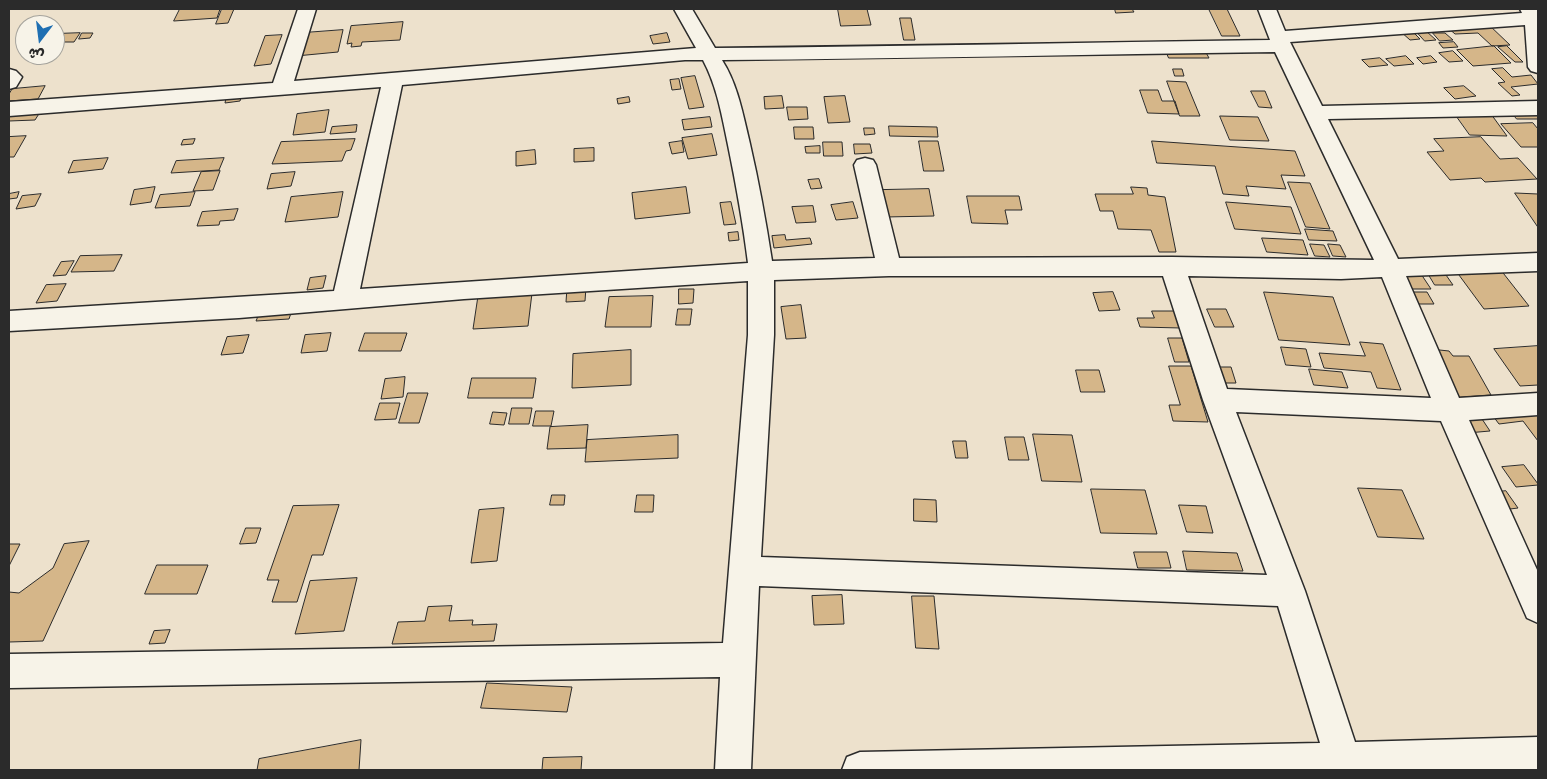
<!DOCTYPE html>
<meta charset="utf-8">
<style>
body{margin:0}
#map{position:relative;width:1547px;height:779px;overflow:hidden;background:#ede1cc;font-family:Itim,"Playpen Sans Arabic",sans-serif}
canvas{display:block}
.frame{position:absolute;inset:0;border:10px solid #2b2b2b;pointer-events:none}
.north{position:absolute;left:15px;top:15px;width:50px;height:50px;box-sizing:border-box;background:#f7f3e8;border:1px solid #a5a39c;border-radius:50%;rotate:195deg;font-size:14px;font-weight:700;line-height:20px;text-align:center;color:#2b2b2b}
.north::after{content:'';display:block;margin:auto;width:18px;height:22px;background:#1f6fb2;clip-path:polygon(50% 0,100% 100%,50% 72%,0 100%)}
</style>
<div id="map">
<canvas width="1547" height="779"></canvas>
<div class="frame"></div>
<div class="north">ش</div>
</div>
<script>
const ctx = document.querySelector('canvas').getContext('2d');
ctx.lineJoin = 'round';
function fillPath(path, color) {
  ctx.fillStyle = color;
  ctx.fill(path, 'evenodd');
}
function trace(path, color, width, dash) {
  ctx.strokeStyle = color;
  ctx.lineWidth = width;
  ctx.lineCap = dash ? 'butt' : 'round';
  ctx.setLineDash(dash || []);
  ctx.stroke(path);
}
const building = new Path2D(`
 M180,9H220L217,18L174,21Z
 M222,9H234L228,23L216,24Z
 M838,9H867L871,25L841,26Z
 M1115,9H1132L1134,12L1116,13Z
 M1209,9H1227L1240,36H1222Z
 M900,18H911L915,40H904Z
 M403,22L400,40L362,42L361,46L351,47L352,43L347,44L351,26Z
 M1488,24L1510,45L1492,46L1478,33L1455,34L1447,27Z
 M343,30L338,52L296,56L303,33Z
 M1411,30L1420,39L1410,40L1400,31Z
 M1416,31H1426L1436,40L1425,41Z
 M80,33L74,42H55V34Z
 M82,33H93L90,38L79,39Z
 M667,33L670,42L653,44L650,36Z
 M1433,33H1445L1453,40L1440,41Z
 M282,35L271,64L254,66L265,36Z
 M1454,42L1458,47L1443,48L1439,43Z
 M1494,46L1511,63L1473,66L1457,50Z
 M1507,46L1523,62H1515L1498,47Z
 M1165,49H1204L1209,58H1169Z
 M1453,51L1463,61L1449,62L1439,53Z
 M1406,56L1414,64L1394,66L1386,59Z
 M1431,56L1437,62L1423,64L1417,58Z
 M1380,58L1388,65L1369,67L1362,60Z
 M1503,68L1512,77L1531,75L1538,84L1511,87L1520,95L1512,96L1498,83L1505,82L1492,69Z
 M1173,69H1182L1184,76H1175Z
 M695,76L704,107L689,109L681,78Z
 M679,79L681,89L672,90L670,80Z
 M1167,81L1186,82L1200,116H1180Z
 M45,86L38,99L9,101V94L12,89Z
 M1464,86L1476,96L1455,99L1444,88Z
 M1140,90H1158L1162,101H1175L1179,114L1148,113Z
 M243,91L240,101L225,103L227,93Z
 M1251,91H1265L1272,108L1259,107Z
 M782,96L784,108L765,109L764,97Z
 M845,96L850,122L828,123L824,97Z
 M629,97L630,102L618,104L617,99Z
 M787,107H807L808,119L789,120Z
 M42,109L35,120L9,121V111Z
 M329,110L325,132L293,135L297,114Z
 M1512,113H1538V119H1517Z
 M1455,114H1491L1507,136L1470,135Z
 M1220,116L1258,117L1269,141L1230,140Z
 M710,117L712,127L684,130L682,120Z
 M1533,123L1538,129V147H1521L1501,124Z
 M357,125L356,132L330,134L332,127Z
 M889,126L937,127L938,137L890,136Z
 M794,127H813L814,139H795Z
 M864,128H874L875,134L865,135Z
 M712,134L717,155L688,159L682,138Z
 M26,136L14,157H9V137Z
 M1481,137L1500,159L1518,158L1537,179L1485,182L1481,178L1450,180L1427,152L1444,151L1434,139Z
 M195,139L193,144L181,145L183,140Z
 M355,139L351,150L346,151L342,161L272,164L281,142Z
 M682,141L684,152L672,154L669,143Z
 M919,141H938L944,171H924Z
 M1152,141L1295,151L1305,176L1281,175L1286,189L1246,186L1249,196L1223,194L1215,166L1157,163Z
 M823,142H842L843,156H824Z
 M854,144H870L872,153L855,154Z
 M820,146V153H806L805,147Z
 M594,148V161L574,162V149Z
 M535,150L536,164L516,166V152Z
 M108,158L103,169L68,173L73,161Z
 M224,158L219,170L171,173L176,161Z
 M220,171L213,190L193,191L201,172Z
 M295,172L291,186L267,189L271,174Z
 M819,179L822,188L811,189L808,180Z
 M1288,182L1310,183L1330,229L1306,227Z
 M155,187L151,202L130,205L134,190Z
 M686,187L690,213L635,219L632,193Z
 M1131,187L1147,188L1148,195L1165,197L1176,252H1159L1151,230L1118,229L1113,211H1100L1095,194H1133Z
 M929,189L934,216L885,217L881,190Z
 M19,192L17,198L9,199V194Z
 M195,192L190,206L155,208L160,195Z
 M343,192L338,217L285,222L291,197Z
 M1515,193L1538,194V227Z
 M41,194L35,206L16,209L22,196Z
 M967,196H1019L1022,210H1005L1008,224L972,223Z
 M731,202L736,224L724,225L720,203Z
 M853,202L858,218L836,220L831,205Z
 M1226,202L1291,207L1301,234L1235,229Z
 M813,206L816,222L796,223L792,207Z
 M238,209L234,220L220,221L219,225L197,226L202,212Z
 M1305,229L1333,231L1337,241L1309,240Z
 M738,232L739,240L729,241L728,233Z
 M785,235L786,240L810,238L812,244L774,248L772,236Z
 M1262,238L1303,240L1308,255L1267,252Z
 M1310,244L1324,245L1330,257L1315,256Z
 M1328,244L1340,245L1346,257L1333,256Z
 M122,255L114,271L71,272L80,256Z
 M74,261L66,275L53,276L61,262Z
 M1500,269L1529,306L1484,309L1456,271Z
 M1393,274H1421L1431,289H1402Z
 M1429,275H1446L1453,285H1435Z
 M326,276L323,288L307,290L310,278Z
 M66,284L57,301L36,303L46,285Z
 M586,287L585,301L566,302L567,288Z
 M679,289H694L693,303L679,304Z
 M1113,292L1120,310L1099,311L1093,293Z
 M1264,292L1333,297L1350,345L1279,340Z
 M1410,292H1427L1434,304H1416Z
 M532,293L528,326L473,329L478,296Z
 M653,296L651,327H605L609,297Z
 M801,305L806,338L786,339L781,307Z
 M293,307L289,319L256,321L261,309Z
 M678,309H692L690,325H676Z
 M1207,309H1226L1234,327H1215Z
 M1152,311H1175L1181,328L1140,327L1137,318H1154Z
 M331,333L327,351L301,353L305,335Z
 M365,333H407L401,351H359Z
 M249,335L243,353L221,355L227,337Z
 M1168,338H1182L1189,362H1175Z
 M1360,342L1383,344L1401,390L1377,388L1371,372L1324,368L1319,353L1365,356Z
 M1538,346V385L1520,386L1494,349Z
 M1281,347L1306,349L1311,367L1286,365Z
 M1430,349L1449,351L1453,356H1469L1491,395L1451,398Z
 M631,350V385L572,388L573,354Z
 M1169,366H1191L1208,422L1173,421L1169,405H1180Z
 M1215,367H1231L1236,383H1220Z
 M1309,369L1342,372L1348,388L1314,385Z
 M1076,370H1099L1105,392H1081Z
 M405,377L403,397L381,399L385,379Z
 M472,378H536L533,398H468Z
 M408,393H428L419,423H399Z
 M380,403H400L396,419L375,420Z
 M512,408H532L529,424H509Z
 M1532,408L1538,416V441L1523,421L1499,424L1490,412Z
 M536,411H554L551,426H533Z
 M493,412L507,413L504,425L490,424Z
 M1478,413L1490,431L1467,433L1455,416Z
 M588,425L586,448L547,449L550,427Z
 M1033,434L1072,435L1082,482L1042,481Z
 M678,435V458L585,462L587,440Z
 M1005,437H1024L1029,460H1009Z
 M953,441H966L968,458H956Z
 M1524,465L1538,484V485L1516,487L1502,467Z
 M1358,488L1402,490L1424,539L1378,537Z
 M1091,489L1145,490L1157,534L1101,533Z
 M1506,491L1518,508L1510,509L1498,492Z
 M552,495H565L564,505H550Z
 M637,495H654L653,512H635Z
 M914,499L936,500L937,522L914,521Z
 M339,505L323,555H312L297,602H272L279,580H267L293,506Z
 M1179,505L1206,506L1213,533L1187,532Z
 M504,508L497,561L471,563L479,510Z
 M246,528H261L256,543L240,544Z
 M89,541L43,641L9,642V592L19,593L53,568L64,544Z
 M9,544H20L9,566Z
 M1183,551L1237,553L1243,571L1187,570Z
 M1134,552H1167L1171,568H1138Z
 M157,565H208L197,594H145Z
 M357,578L344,631L295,634L310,581Z
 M842,595L844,624L814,625L812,596Z
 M912,596H934L939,649L916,648Z
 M452,606L449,621L473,620L472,625L497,624L494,641L392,644L398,622L425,621L428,607Z
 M170,630L165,643L149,644L154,631Z
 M487,683L572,687L567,712L481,708Z
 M361,740L359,770H257L259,759Z
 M582,757L581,770H542L543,758Z`);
fillPath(building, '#d5b689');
trace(building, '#2b2b2b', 1);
const minor = new Path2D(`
 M298,9H316L294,81L696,48L674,9H692L715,48C900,47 1085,42 1270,40L1258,9H1276L1285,31L1522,13L1520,9H1538V73L1531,71L1528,67L1525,25L1290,42L1322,106L1538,101V115L1328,119L1398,259L1538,253V271L1406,276L1459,398L1538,393V415L1469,420L1538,572V623L1527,618L1441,421L1236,412L1305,591L1355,742L1538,737V770H842L847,757L860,752L1320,743L1278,606L759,586L751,770H715L720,677L9,688V654L723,643L748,335V281L464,299L239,318L9,331V311L334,291L381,87L9,116V102L273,83ZM1275,52L1374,260L1172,257L899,258L876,165L873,160L865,158L857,160L854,165L875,258L772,261C766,222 759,183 750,144C743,115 738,85 722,60C907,59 1091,54 1275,52ZM685,60H703C717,86 722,116 728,145C736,184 743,223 748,263L360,289L402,85ZM889,276H1163L1203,400L1267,575L761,557L774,335V280ZM1188,276L1341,279L1382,277L1431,398L1227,389Z
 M9,69L16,71L22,77L16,87L9,89Z`);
trace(minor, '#2b2b2b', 3);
fillPath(minor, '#f7f3e8');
</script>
